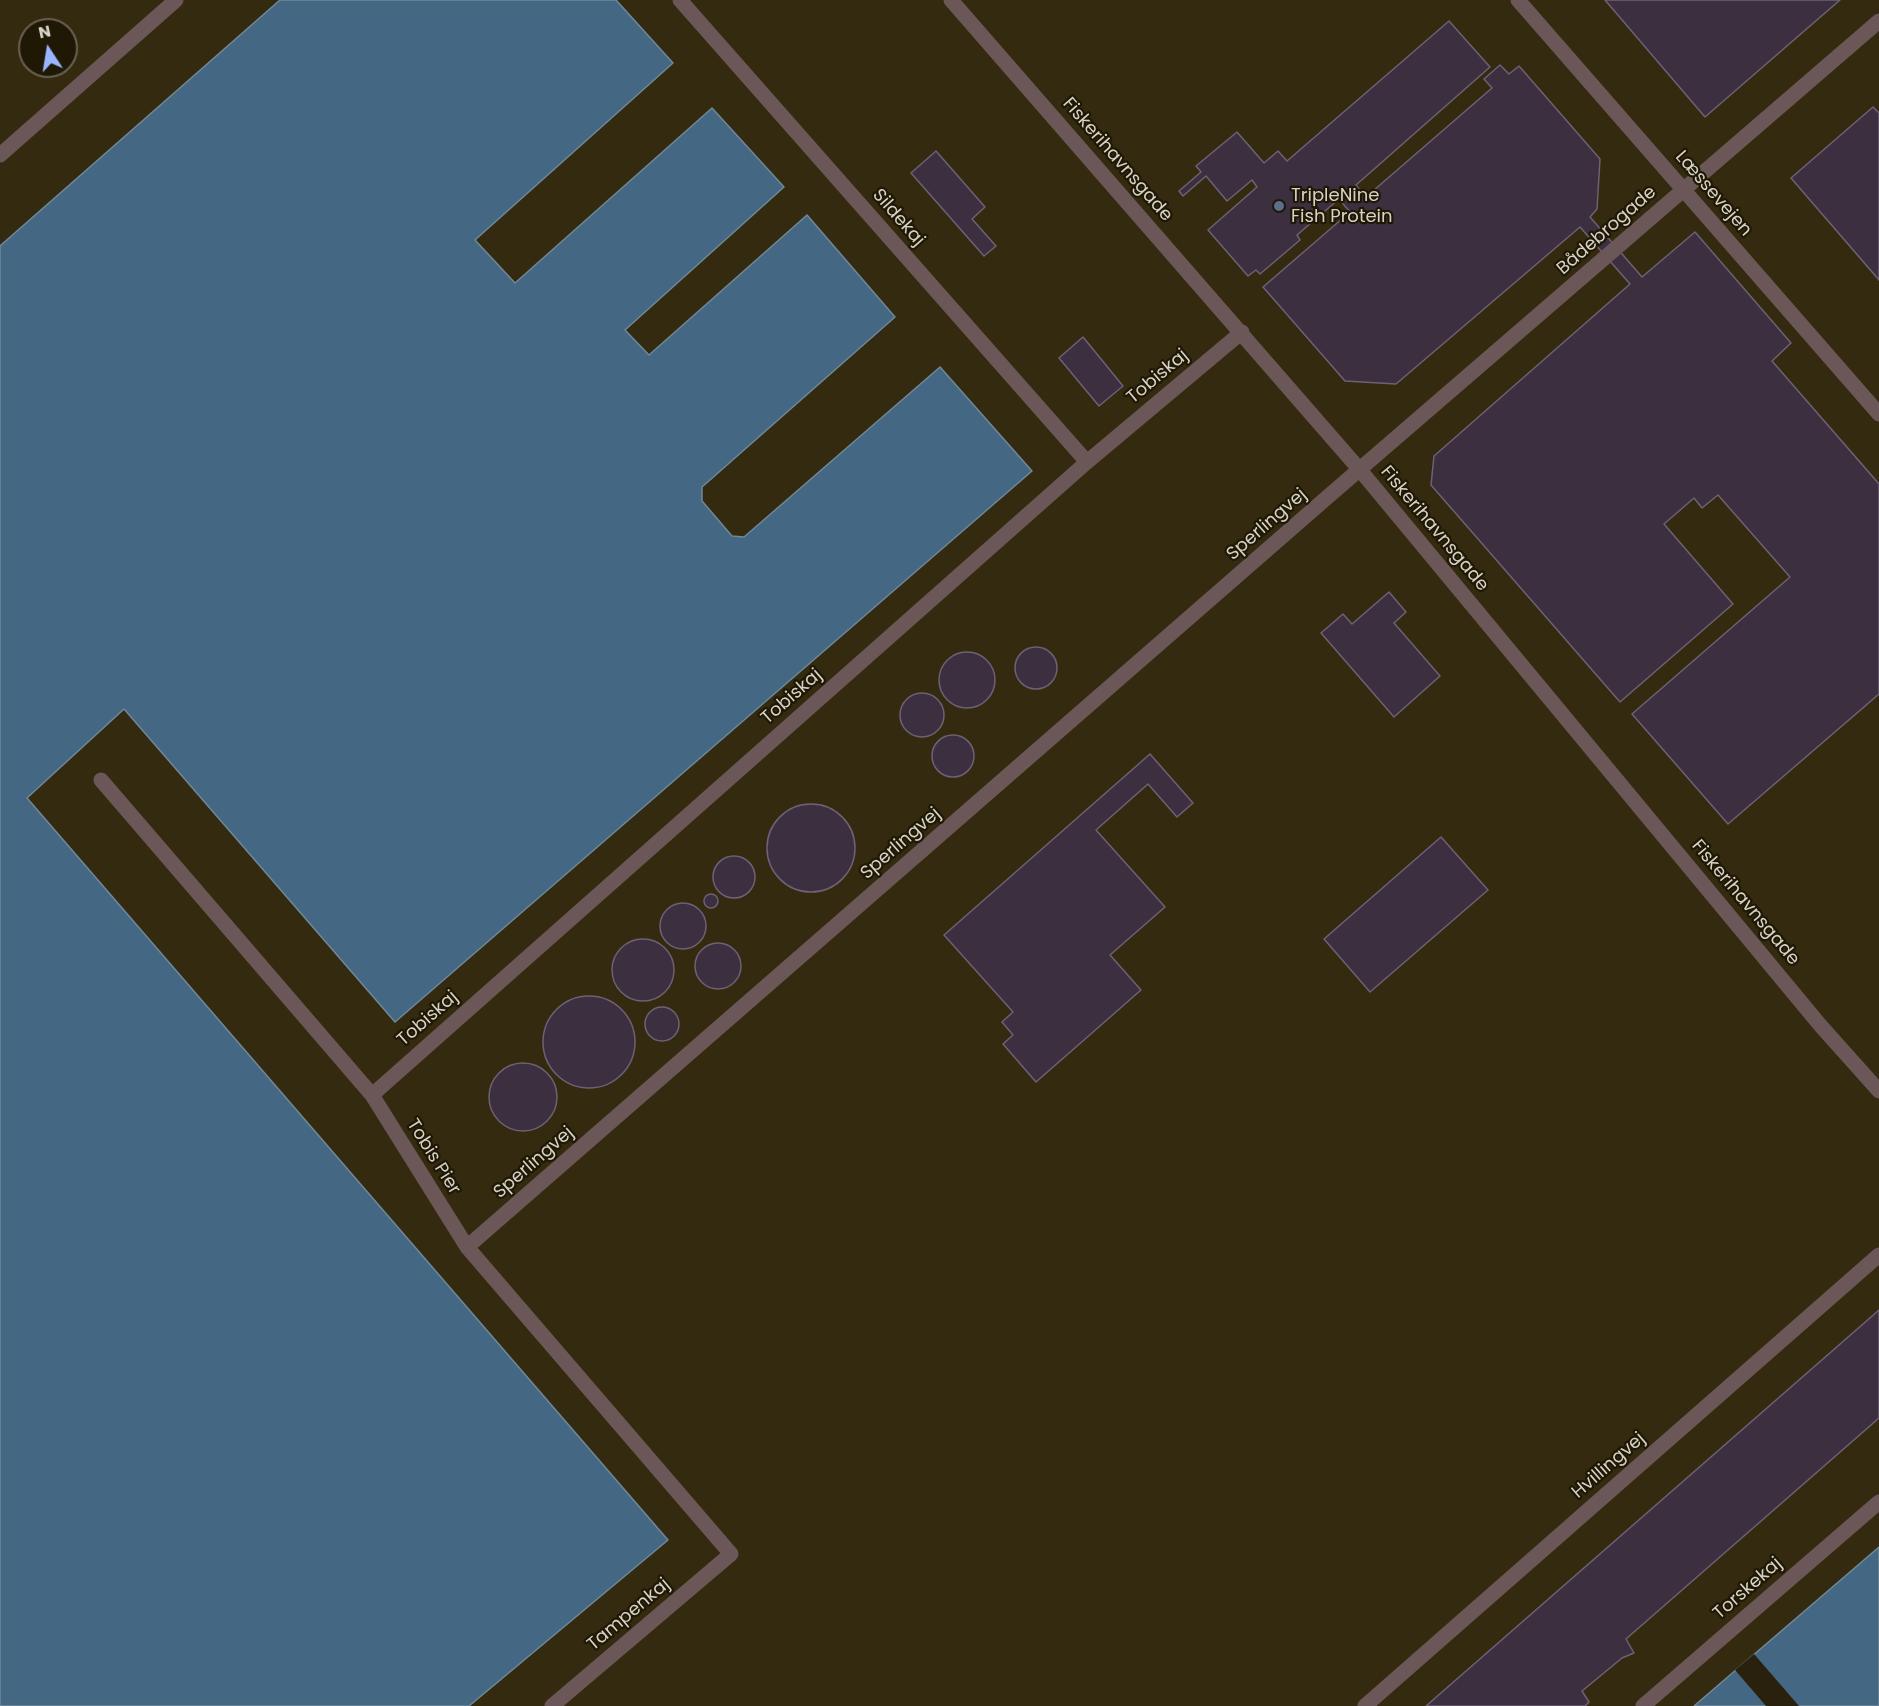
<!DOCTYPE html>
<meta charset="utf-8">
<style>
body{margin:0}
#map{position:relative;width:1879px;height:1706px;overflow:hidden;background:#29210e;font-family:Poppins,sans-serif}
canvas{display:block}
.north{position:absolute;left:18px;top:18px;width:60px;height:60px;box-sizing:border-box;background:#1f1805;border:2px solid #696252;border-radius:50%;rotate:348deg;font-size:16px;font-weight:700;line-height:24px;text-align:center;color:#d7d2c6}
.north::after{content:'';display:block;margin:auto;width:21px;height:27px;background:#98b5fd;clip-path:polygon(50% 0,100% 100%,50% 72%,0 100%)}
</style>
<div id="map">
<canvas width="1879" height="1706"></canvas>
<div class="north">N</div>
</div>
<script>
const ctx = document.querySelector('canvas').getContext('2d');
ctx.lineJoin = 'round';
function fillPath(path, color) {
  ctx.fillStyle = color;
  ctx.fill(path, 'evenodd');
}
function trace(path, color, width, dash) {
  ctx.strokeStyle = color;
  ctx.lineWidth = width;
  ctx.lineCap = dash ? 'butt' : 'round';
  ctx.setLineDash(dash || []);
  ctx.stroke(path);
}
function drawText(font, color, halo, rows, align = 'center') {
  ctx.font = font + ' Poppins,sans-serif';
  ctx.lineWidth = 4.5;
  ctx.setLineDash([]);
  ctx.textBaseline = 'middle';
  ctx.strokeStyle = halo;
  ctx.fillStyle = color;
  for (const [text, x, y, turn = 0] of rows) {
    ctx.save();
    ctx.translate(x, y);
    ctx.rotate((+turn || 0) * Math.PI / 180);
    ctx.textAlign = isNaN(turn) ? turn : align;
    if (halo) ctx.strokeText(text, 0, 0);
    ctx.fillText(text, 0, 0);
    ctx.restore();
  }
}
fillPath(new Path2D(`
 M0,0H280L0,246ZM30,30H66V66H30Z
 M616,0H1879V1547L1694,1706H469L667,1540L26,798L123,709L395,1022L1031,472L940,368L744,537L732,536L702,501L701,487L895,316L807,215L649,355L625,329L783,188L712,108L515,283L475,239L672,64Z`), '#342a0f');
const water = new Path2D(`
 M280,0H616L673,63L475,240L515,283L712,108L784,187L625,330L649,355L807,215L895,317L702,487V501L732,536L744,537L940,367L1032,471L395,1022L124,709L27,798L668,1540L469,1706H0V246Z
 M1879,1547V1706H1694Z`);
fillPath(water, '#446884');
trace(water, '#708898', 1.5);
fillPath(new Path2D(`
 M1754,1654L1799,1706H1766L1735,1670Z`), '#29210e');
const building = new Path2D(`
 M1605,0H1840L1705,117Z
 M1449,21L1490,67L1356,185L1366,197L1492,88L1484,79L1500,65L1509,74L1519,66L1600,159L1597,209L1590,217L1642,277L1695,232L1791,343L1772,361L1879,484V694L1728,824L1632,714L1790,577L1718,495L1702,508L1694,498L1664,524L1733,604L1620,702L1431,485L1434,456L1630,284L1580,227L1396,384L1345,381L1263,287L1350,212L1339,199L1297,235L1300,240L1260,274L1256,270L1248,276L1208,230L1257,187L1252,180L1227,201L1206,176L1183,196L1179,191L1201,172L1196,166L1237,132L1264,163L1278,151L1287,161Z
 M1873,107L1879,113V280L1791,178Z
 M936,151L985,207L972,219L996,246L984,256L911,173Z
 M1083,337L1123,386L1099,406L1059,358Z
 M1389,592L1406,612L1394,623L1440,676L1394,717L1321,633L1343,614L1352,624Z
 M1015 668a21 21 0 1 1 42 0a21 21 0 1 1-42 0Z
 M939 680a28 28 0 1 1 56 0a28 28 0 1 1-56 0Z
 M900 715a22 22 0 1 1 44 0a22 22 0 1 1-44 0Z
 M932 756a21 21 0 1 1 42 0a21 21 0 1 1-42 0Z
 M1150,754L1193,803L1177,817L1148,784L1096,830L1165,907L1110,955L1141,990L1036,1082L1003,1044L1013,1035L1002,1022L1013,1012L944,935Z
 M767 848a44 44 0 1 1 88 0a44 44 0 1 1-88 0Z
 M1441,837L1488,890L1370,992L1324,939Z
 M713 877a21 21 0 1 1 42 0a21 21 0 1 1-42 0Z
 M704 901a7 7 0 1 1 14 0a7 7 0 1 1-14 0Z
 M660 926a23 23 0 1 1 46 0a23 23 0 1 1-46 0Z
 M612 970a31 31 0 1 1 62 0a31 31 0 1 1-62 0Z
 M695 966a23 23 0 1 1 46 0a23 23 0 1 1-46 0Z
 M543 1042a46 46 0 1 1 92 0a46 46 0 1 1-92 0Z
 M645 1024a17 17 0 1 1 34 0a17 17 0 1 1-34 0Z
 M489 1097a34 34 0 1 1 68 0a34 34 0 1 1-68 0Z
 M1879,1310V1418L1626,1639L1634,1653L1622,1658L1582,1691L1589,1702L1585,1706H1426Z`);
fillPath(building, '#3c2f40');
trace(building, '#6f6174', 1.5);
trace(new Path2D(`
 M680,0L1087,462
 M951,0L1360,470L1820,1025L1879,1091
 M1518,0L1879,414
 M0,155L176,0
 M101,780L372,1095L467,1247L731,1554L552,1706
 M372,1095L1087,462L1242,332
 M467,1247L1331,494L1879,21
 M1365,1706L1879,1255
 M1643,1706L1879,1502`), '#6b5758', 15);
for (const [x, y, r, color] of [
 [1279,206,6,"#5c6f8a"]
]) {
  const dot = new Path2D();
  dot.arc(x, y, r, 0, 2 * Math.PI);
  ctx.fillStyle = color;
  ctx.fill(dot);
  trace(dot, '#1f1805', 2);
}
drawText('18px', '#d7d2c6', '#1f1805', [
 ["Fiskerihavnsgade",1117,160,49],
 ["Læssevejen",1713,194,49],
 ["Sildekaj",898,218,49],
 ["Bådebrogade",1607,231,-41],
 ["Tobiskaj",1158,377,-40],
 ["Sperlingvej",1267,525,-41],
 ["Fiskerihavnsgade",1434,529,50],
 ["Tobiskaj",792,697,-41],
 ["Sperlingvej",901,844,-41],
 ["Fiskerihavnsgade",1745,903,50],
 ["Tobiskaj",428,1019,-41],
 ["Tobis Pier",433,1157,58],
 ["Sperlingvej",534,1163,-41],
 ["Hvillingvej",1609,1466,-41],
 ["Torskekaj",1748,1589,-41],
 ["Tampenkaj",629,1615,-40]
]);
drawText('18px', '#d7d2c6', '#1f1805', [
 ["TripleNine",1291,196],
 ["Fish Protein",1291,217]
], 'left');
</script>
